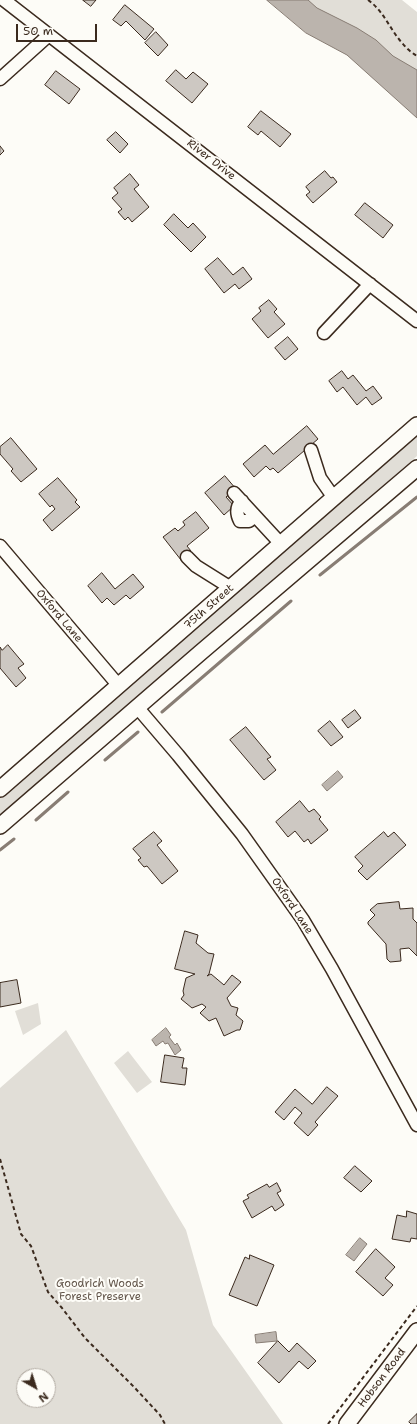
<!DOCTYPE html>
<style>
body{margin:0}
#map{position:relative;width:417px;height:1424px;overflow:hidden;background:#fdfcf7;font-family:"Shantell Sans",sans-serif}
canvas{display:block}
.north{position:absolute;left:16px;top:1368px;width:40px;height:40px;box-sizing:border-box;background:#fdfcf7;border:1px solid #afa8a0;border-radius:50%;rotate:141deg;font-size:11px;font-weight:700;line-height:16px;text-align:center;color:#3b2a1e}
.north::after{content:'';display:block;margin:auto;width:14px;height:18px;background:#3b2a1e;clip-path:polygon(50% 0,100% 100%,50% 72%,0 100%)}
.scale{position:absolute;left:16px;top:24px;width:81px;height:18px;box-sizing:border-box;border:2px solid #3b2a1e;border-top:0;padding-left:5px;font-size:12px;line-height:14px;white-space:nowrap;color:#3b2a1e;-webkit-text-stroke:3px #fdfcf7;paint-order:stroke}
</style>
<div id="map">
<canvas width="417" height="1424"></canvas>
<div class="north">N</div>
<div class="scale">50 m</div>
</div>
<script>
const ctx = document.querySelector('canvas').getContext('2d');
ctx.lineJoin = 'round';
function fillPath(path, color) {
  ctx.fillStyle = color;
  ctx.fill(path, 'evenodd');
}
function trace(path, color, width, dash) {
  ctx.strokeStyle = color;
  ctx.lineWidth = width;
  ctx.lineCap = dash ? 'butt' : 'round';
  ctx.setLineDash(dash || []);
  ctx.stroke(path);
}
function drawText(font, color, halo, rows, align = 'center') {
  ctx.font = font + ' "Shantell Sans",sans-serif';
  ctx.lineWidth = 4;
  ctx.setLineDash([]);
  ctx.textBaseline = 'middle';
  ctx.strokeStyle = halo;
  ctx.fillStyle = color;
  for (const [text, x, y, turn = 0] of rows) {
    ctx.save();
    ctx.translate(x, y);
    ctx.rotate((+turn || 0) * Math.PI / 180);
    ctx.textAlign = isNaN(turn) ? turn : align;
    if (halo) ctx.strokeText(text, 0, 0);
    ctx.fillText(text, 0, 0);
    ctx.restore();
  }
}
fillPath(new Path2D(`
 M285,0H402L417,12V90Z
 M417,437V456L0,818V798Z
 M38,1003L41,1024L23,1035L15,1011Z
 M66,1030L186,1230L213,1325L283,1424H0V1088ZM24,1376H48V1400H24Z
 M128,1051L152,1082L137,1093L114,1063Z`), '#e1ded7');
const water = new Path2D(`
 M267,0H308L317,8L357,28L376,40L393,56L417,70V118L347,55L306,33Z
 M338,771L343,777L327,791L322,785Z
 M166,1028L171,1035L169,1037L175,1045L177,1043L181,1050L175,1055L168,1043L165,1044L163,1041L156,1046L152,1040Z
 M360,1238L367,1244L354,1261L346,1255Z
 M276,1332L277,1341L256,1343L255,1335Z`);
fillPath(water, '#bbb4ad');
trace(water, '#887d74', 1);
trace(new Path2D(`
 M320,575L417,497
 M162,712L291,601
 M105,760L138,732
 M36,820L68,792
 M0,850L14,839`), '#887d74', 3);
const building = new Path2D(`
 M83,0H96L91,6Z
 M125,5L154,29L145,40L126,21L121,26L113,20Z
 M156,32L168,45L158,56L145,43Z
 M176,70L186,79L193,72L208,84L192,103L166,81Z
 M56,71L80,89L69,104L45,85Z
 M261,111L291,134L280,147L261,131L258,135L248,127Z
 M116,132L128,144L120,153L107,140Z
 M0,146L4,151L0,155Z
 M325,171L331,178L333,177L337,182L313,203L306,195L310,192L306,187Z
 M130,174L139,185L134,189L149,207L132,222L128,217L125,220L118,212L122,209L112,198L118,193L114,188Z
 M365,203L393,225L383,238L355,215Z
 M174,214L188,228L193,223L206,237L191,252L164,225Z
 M218,258L233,275L243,267L252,279L239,289L235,284L224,293L205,269Z
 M269,300L277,309L274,312L285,324L268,338L252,319L261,311L259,308Z
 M288,337L298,349L285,360L275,348Z
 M342,371L348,379L353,375L366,391L373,386L382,398L372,405L366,397L357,405L343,387L337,392L329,381Z
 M307,426L318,439L278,473L273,468L270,470L266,466L254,477L243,464L265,445L273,454Z
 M11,438L37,469L21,482L11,471L13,469L0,454V447Z
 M225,476L236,489L226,497L234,506L224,515L205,493Z
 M58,478L77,500L75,502L80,507L52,531L43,520L55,509L52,505L50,507L39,494Z
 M196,512L209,528L187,546L191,551L181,560L163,537L175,528L178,531L185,525L183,522Z
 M102,573L115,589L133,574L144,587L130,599L126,595L114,605L107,598L102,603L88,586Z
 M8,645L24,664L18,668L26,678L16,687L0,668V647L2,650Z
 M355,710L361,718L348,728L342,720Z
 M330,721L343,737L331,746L318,731Z
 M246,727L271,757L267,759L276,770L264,780L230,740Z
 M300,801L309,812L314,809L321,817L319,819L328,830L311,844L308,839L304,842L295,831L288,837L276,822Z
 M154,832L162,841L157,845L178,871L162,884L147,866L144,867L138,860L141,858L133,849Z
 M384,832L388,837L394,832L406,845L367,880L358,871L363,866L355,857Z
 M399,902L400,909L413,908V919L417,923V956L409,948L400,949L401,961L390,962L387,959L386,944L368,924V922L375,915L370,910L377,904Z
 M185,931L198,935L196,943L208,953L214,954L209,974L207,976L211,974L224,985L232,975L241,982L227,998L231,1006L238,1008L236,1015L243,1021L240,1030H237L224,1036L216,1018L209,1021L200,1013L206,1007L202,1004L192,1008L181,999L184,995L183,991L186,978L195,974L175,969Z
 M17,980L21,1003L0,1007V983Z
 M165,1055L184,1058L182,1068H187L185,1085L161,1082Z
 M327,1087L338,1096L315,1122L318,1125L308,1136L294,1123L302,1113L295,1107L284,1120L275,1112L295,1089L312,1104Z
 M355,1166L372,1181L361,1192L344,1178Z
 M277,1183L281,1191L277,1193L284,1205L275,1211L272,1206L252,1218L243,1201L249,1198L247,1195L267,1184L269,1187Z
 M407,1211L417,1214V1239L411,1238L410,1242L392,1239L397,1215L406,1217Z
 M376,1249L395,1267L385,1278L393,1285L383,1296L356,1272Z
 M250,1255L274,1265L257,1306L229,1295L245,1257L249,1259Z
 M278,1341L289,1352L297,1343L316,1361L308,1369L299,1361L279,1383L258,1363Z
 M417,1414V1424H411L409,1422Z`);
fillPath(building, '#cdc8c2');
trace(building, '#3b2a1e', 1);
const minor = new Path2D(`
 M4,0L417,321
 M0,79L49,35
 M324,333L370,284
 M311,450L320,478L334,498
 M234,493L281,544
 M242,501C236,507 236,513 240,521H249L255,516
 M0,546L119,686
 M187,557L196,566L231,588
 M137,707L178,755L242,834L303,920L332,969L417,1125`);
const major = new Path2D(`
 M0,789L417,425
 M0,826L200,653L417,468
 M347,1424L417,1331`);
trace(minor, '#3b2a1e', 15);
trace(major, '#3b2a1e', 18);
trace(new Path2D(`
 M368,0C384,11 390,30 403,44C407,49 412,53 417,56
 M0,1159L21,1234L31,1246L48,1292L62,1308L85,1338L134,1387L160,1415L165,1424
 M328,1424L417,1306`), '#3b2a1e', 2, [4, 3]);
trace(minor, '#fdfcf7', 12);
trace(major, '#fdfcf7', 15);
drawText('11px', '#3b2a1e', '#fdfcf7', [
 ["River Drive",211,160,38],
 ["75th Street",209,607,-41],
 ["Oxford Lane",59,616,50],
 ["Oxford Lane",292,906,56],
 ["Hobson Road",382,1378,-53]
]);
drawText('11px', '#64574c', '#fdfcf7', [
 ["Goodrich Woods",100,1284],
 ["Forest Preserve",100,1297]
]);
</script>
